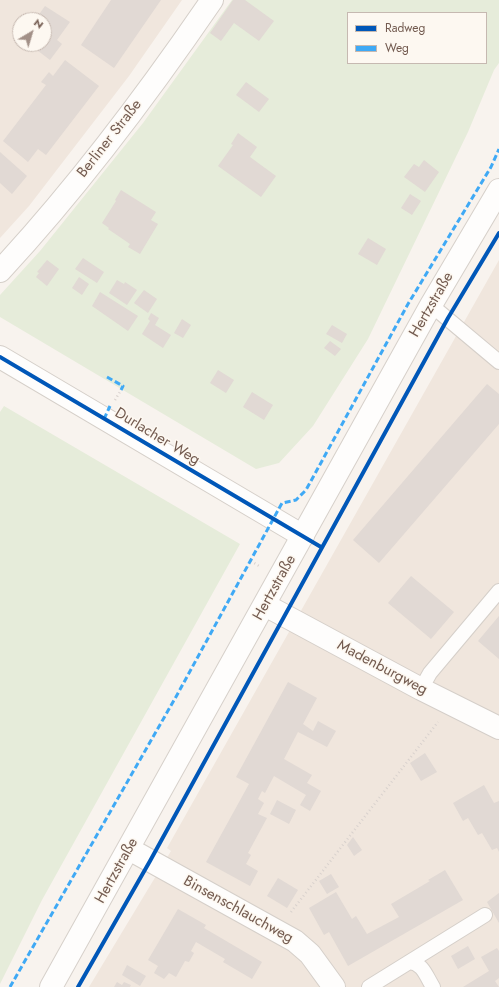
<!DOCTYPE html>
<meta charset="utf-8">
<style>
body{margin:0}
#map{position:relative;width:499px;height:987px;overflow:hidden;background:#f8f3ee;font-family:Jost,sans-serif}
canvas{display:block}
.legend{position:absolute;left:347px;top:12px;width:140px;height:52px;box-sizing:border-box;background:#fdf8f1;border:1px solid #c6b9b1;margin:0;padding:5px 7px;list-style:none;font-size:12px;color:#735b50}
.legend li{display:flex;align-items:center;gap:8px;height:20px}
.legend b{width:20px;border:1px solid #c6b9b1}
.north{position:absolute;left:12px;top:12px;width:40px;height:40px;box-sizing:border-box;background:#fdf8f1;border:1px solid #c6b9b1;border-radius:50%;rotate:38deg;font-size:11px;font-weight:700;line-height:16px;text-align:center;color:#735b50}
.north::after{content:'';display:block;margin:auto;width:14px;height:18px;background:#a29087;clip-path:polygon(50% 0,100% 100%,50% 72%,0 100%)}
</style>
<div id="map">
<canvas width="499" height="987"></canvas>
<ul class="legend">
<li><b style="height:5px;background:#0057b8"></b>Radweg</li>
<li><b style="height:5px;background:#3fa9f5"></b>Weg</li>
</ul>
<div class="north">N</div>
</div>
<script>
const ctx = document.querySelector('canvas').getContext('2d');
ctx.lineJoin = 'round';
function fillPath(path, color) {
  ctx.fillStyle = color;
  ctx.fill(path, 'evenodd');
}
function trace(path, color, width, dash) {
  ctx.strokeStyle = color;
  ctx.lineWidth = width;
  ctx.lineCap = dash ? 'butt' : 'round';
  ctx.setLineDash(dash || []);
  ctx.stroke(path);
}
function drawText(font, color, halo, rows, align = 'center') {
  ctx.font = font + ' Jost,sans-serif';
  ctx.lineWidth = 3;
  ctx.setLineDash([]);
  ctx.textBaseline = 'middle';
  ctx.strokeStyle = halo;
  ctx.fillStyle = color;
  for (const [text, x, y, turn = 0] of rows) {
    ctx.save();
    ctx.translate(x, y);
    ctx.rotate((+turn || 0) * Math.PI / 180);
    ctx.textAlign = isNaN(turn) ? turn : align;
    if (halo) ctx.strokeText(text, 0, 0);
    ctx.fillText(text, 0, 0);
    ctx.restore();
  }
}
fillPath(new Path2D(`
 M0,0H182L129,76L29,206L0,238ZM20,20H44V44H20Z
 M499,260V987H89L171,851L167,848Z`), '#f0e6dd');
fillPath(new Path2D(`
 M232,0H499V63L494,70L468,132L368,339L313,426L279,463L256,469L0,317V295L40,251L143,123ZM348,13H486V63H348Z
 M4,406L240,544L42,900L0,984V412Z`), '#e6ecda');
fillPath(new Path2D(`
 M111,0H161L114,68L81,45Z
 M233,0H245L274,21L259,41L234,23L221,41L210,33Z
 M45,6L70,22L57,40L62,44L50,60L29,44H44V20H35Z
 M65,60L99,86L46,155L38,149L28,162L3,141L46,85L41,82L49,72L53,76Z
 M246,82L269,99L259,112L236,95Z
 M238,133L257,147L250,157L276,176L261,197L218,166L233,145L231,144Z
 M0,152L27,176L12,194L0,183Z
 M424,160L439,172L425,192L404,177L414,164L419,167Z
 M121,190L156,212L151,220L158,224L140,254L128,247L130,244L108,229L109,228L102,223L116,201L115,200Z
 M410,194L421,201L412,215L401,208Z
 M368,238L386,249L377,265L358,254Z
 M83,258L104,272L97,283L75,269Z
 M47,260L59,269L47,286L36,277L39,273L37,272Z
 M79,277L89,284L82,295L72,288Z
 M117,280L124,284L125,282L137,290L127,305L109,293Z
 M144,290L157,299L148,313L134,303Z
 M100,292L138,316L128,331L92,306Z
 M151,313L159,318L155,325L171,335L163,348L142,334L150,321L148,319Z
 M182,319L191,325L183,338L174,333Z
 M332,325L347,334L342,343L326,334Z
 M330,341L341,349L335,356L324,348Z
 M218,370L234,380L226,393L210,383Z
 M487,384L499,394V424L379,563L353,540Z
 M252,392L273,405L264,420L243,407Z
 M411,576L454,612L431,639L388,603Z
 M499,616V659L478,641Z
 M288,682L317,698L303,724L313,731L318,721L336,731L327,747L298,732L284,759L312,775L307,783L321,791L310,811L300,805L306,795L274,776L265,793L262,791L258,799L264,803L258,814L267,818L248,853L251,855L246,864L258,871L250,886L206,862L249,784L236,777Z
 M425,753L437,772L421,781L410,763Z
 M484,785L494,803L499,801V852L497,848L492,850L482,833L478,835L468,818L463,821L453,803Z
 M277,800L296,810L289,824L270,814Z
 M353,837L362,850L354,856L347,845Z
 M445,870L463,900L348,966L329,932L324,935L309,908L336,892L352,919L356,916L367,934L399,917L391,904L430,881L428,880Z
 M331,874L339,887L327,894L319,881Z
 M278,878L298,890L287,908L267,896Z
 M499,893V923L487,902Z
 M178,909L206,925L204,928L262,962L252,979L223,962L225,959L196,942L191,951L194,953L189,962L185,961L176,977L169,973L164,979L154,973L158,966L148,960Z
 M468,946L475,959L458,969L451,956Z
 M497,948L499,951V978L495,981L499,987H463L489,971L481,957Z
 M127,965L146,976L140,986L122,975Z
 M117,982L122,985L124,982L131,985L130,987H114Z`), '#e1d9d4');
const service = new Path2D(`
 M431,305L499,362
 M421,689L430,673L499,591
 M409,962C423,963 426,976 433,987
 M369,987L485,915`);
const minor = new Path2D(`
 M0,271C78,187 147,95 212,0
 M0,357L303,536
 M265,605L421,689L499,728
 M129,849L295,941L310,954L334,987`);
const secondary = new Path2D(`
 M51,987L431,305L499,190`);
trace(service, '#d5cfc9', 16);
trace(minor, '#d5cfc9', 24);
trace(secondary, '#d6d0ca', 24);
trace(new Path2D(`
 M115,400L121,390
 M251,561L259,566
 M291,912L438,722`), '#d8d1cd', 2.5, [1, 3]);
trace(service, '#fefdfc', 14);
trace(minor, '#fefdfc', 22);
trace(secondary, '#fefdfc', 22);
trace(new Path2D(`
 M107,377L123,386L121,390
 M104,419L110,406
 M10,987L177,695L282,503L296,500L306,490L408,304L491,167L499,149`), '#3fa9f5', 3, [6, 3]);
trace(new Path2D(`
 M0,357L321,547
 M78,987L150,861L448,318L499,233`), '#0057b8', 4);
drawText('15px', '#735b50', '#fdf8f1', [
 ["Berliner Straße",110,139,-52],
 ["Hertzstraße",432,305,-60],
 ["Durlacher Weg",157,437,31],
 ["Hertzstraße",275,588,-61],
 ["Madenburgweg",382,668,28],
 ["Hertzstraße",117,871,-61],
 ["Binsenschlauchweg",238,910,29]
]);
</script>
